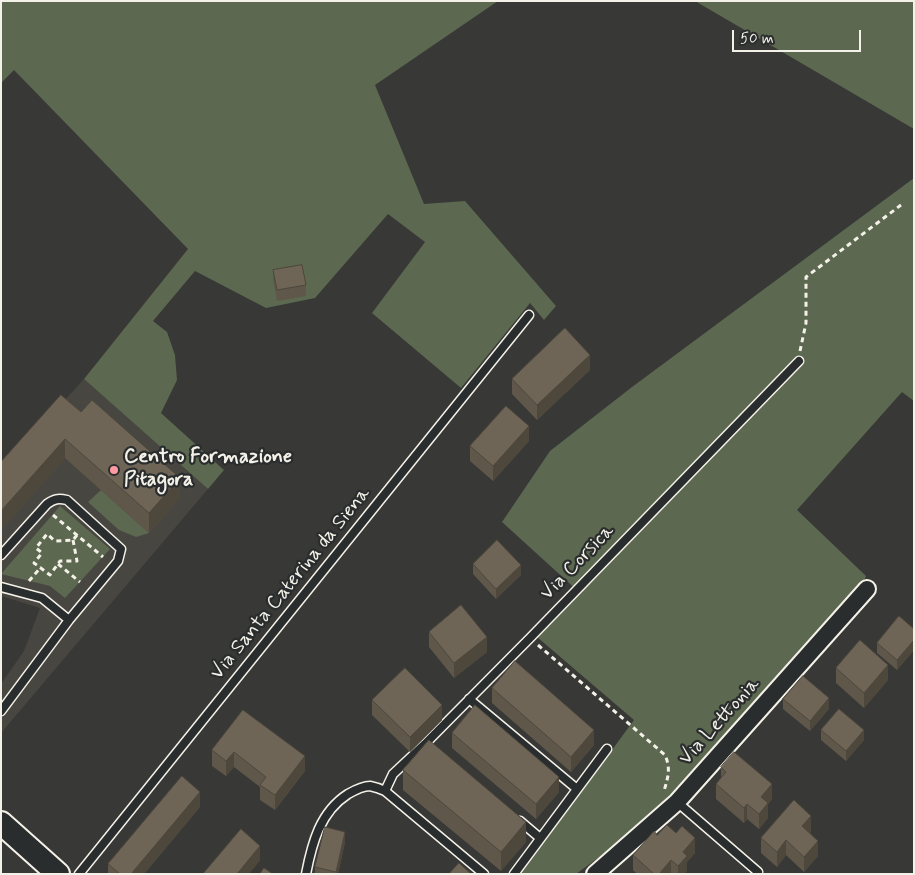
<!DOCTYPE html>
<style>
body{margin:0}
#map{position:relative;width:915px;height:875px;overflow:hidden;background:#383836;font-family:Mynerve,sans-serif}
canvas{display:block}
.frame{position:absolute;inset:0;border:2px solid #f4f1e8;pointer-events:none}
.scale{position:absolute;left:732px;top:30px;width:129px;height:22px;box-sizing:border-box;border:2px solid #f4f1e8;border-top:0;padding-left:6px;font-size:15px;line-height:18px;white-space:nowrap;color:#f4f1e8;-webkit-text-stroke:4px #2a2d2e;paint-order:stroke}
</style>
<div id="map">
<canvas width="915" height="875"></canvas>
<div class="frame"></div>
<div class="scale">50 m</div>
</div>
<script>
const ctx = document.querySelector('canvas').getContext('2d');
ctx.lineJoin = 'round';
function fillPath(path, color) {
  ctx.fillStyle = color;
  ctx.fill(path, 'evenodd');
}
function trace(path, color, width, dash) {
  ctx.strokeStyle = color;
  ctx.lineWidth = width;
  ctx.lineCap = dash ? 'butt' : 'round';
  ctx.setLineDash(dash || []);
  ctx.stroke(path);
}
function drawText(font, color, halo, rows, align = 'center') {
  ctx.font = font + ' Mynerve,sans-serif';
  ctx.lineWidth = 4.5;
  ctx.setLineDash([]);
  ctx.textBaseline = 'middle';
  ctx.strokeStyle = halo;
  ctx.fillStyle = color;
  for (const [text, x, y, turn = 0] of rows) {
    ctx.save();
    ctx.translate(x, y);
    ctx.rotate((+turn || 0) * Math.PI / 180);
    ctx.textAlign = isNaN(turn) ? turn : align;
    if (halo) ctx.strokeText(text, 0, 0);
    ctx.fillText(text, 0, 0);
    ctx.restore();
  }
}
fillPath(new Path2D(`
 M84,379L208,489L1,733V684L24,651L40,608L1,596V470Z`), '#484640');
fillPath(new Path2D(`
 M1,1H498L375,85L424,204L465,201L556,306L544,320L530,303L461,388L372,313L425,242L388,214L315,298L266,308L195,271L153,321L167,332L175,355L177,380L161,413L224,470L208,489L84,379L188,249L14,70L1,83Z
 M695,1H914V129Z
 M914,178V401L902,392L797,510L866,576L862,586L806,644L671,796L635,831L576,874H521L634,720L537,637L580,593L502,522L550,451L632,387Z
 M101,490L149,533L136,537L119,530L88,502Z
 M60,506L110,549L65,598L50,586L1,574Z`), '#5c6850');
const lane = new Path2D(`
 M1,555L47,504C54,499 58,498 67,500L121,549L118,561L69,620L1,711
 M1,587L42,598L69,620
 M469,699L577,789
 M385,791L393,774L425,744L530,638L799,361
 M677,802L758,872
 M520,821L540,838
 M79,874L529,315
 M306,874C312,843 320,812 348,794C355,790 363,786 370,786C375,787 381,789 385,791L484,874
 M514,874L607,749`);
const street = new Path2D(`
 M595,874L677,802L867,589`);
const secondary = new Path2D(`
 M1,823L58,874`);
trace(lane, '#f4f1e8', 11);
trace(street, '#f4f1e8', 20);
trace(secondary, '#f4f1e8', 26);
trace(new Path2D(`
 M800,351L806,323V277L901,205
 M53,515L103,557
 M73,540L77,561H60L50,575L34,563L42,553L36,548L47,534L55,541L73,540L77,535
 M58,564L80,582
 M29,581L41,567
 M538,645L665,755C671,769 668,777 664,791`), '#f4f1e8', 3, [5, 4]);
trace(lane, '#2a2d2e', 8);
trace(street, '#2a2d2e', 16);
trace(secondary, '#2a2d2e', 22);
fillPath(new Path2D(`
 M273,270L306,285V296L277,301L273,280Z
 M590,370L537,420L512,394V379Z
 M61,395L180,497L149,533L65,458L1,530V462Z
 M529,441L493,481L470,461V446Z
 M473,564L521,575L496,599L473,574Z
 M914,629V650L897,670L877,653V643Z
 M429,632L487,652L454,678L429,647Z
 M836,668L888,680L864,708L836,683Z
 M492,688L594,745L571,772L492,703Z
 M783,699L829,709L810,731L783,709Z
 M372,700L442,720L410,752L372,715Z
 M243,710L305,771L275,810L260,800V787L234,767L226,776L212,766V750Z
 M821,730L864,740L846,761L821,740Z
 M452,733L559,792L536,819L452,748Z
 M721,767L772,799L768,804V818L759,829L747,819L744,823L716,799V784L721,778Z
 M403,770L526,842L501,871L403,790Z
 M200,807L144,874H108V864Z
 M811,831L810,833L818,856L804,872L786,855L777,867L761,853V838Z
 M657,835L695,853L687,862V871L685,874H637L633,870V855Z
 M345,842L338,874H315V867Z`), '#5f574a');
fillPath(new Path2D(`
 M590,355V370L537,420V405Z
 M529,426V441L493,481V466Z
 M65,439V458L1,530V511Z
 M180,478V497L149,533V513Z
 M521,565V575L496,599V589Z
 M487,637V652L454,678V663Z
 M914,640V650L897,670V660Z
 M888,665V680L864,708V693Z
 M829,698V709L810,731V721Z
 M442,705V720L410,752V737Z
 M594,730V745L571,772V757Z
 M864,730V740L846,761V751Z
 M234,752V767L226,776V761Z
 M305,756V771L275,810V795Z
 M559,777V792L536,819V804Z
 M772,784V799L768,804V818L759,829V814L761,797Z
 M200,792V807L144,874H131Z
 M747,804V819L744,823V808Z
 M811,816V831L802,841V826Z
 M526,822V842L501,871V852Z
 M345,832V842L338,874H336Z
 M695,838V853L687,862V871L685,874H678V866L683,852Z
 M786,840V855L777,867V852Z
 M818,841V856L804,872V857Z
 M260,846V861L249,874H237Z
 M671,860V874H659Z`), '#4d473c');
const building = new Path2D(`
 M302,265L306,285L277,290L273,270Z
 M565,328L590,355L537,405L512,379Z
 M61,395L81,412L92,400L180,478L149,513L65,439L1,511V462Z
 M506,406L529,426L493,466L470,446Z
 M497,540L521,565L496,589L473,564Z
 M461,605L487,637L454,663L429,632Z
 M899,616L914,629V640L897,660L877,643Z
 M860,640L888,665L864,693L836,668Z
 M515,661L594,730L571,757L492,688Z
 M405,668L442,705L410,737L372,700Z
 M803,676L829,698L810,721L783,699Z
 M475,705L559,777L536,804L452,733Z
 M839,709L864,730L846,751L821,730Z
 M243,710L305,756L275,795L260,785L266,777L234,752L226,761L212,750Z
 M429,740L526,822L501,852L403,770Z
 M734,752L772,784L761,797L768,803L759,814L747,804L744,808L716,784L726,772L721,767Z
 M182,776L200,792L131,874H120L108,864Z
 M794,800L811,816L802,826L818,841L804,857L786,840L777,852L761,838Z
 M667,825L676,833L682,826L695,838L683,852L687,856L678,866L671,860L659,874H654L633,855L654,831L657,835Z
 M325,827L345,832L336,872L315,867Z
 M241,829L260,846L237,874H203Z
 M459,863L471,874H449Z
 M264,868L273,874H260Z`);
fillPath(building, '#6e6556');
trace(building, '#4d473c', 1);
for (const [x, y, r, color] of [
 [114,470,5,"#ff9aa2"]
]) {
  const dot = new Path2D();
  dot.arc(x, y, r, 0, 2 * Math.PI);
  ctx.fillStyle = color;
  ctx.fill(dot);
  trace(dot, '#2a2d2e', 2);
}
drawText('bold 20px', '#f4f1e8', '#2a2d2e', [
 ["Centro Formazione",124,458],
 ["Pitagora",124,481]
], 'left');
drawText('20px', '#f4f1e8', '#2a2d2e', [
 ["Via Corsica",578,563,-46],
 ["Via Santa Caterina da Siena",291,584,-51],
 ["Via Lettonia",720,722,-48]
]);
</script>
